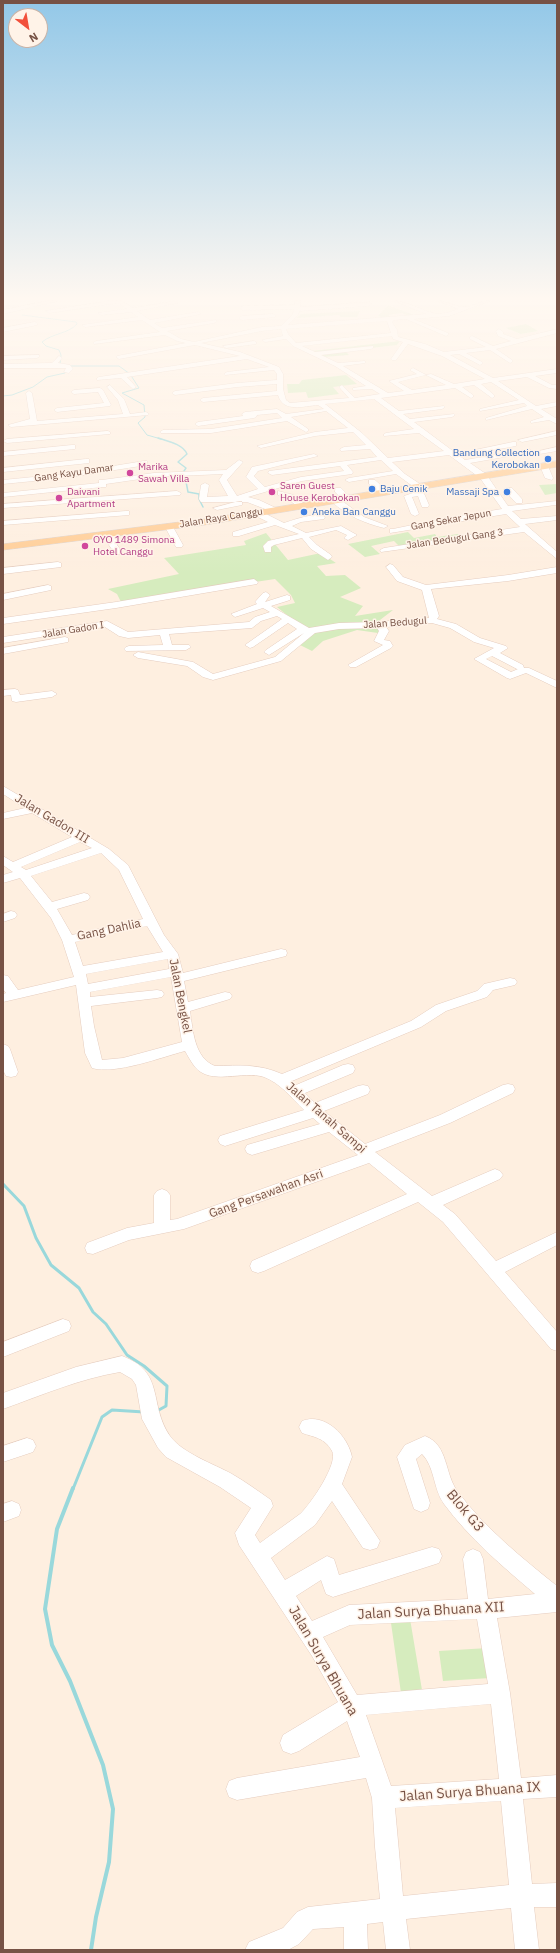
<!DOCTYPE html>
<style>
body{margin:0}
#map{position:relative;width:560px;height:1953px;overflow:hidden;background:#feefe0;font-family:"IBM Plex Sans",sans-serif}
canvas{display:block}
.frame{position:absolute;inset:0;border:4px solid #775245;pointer-events:none}
.north{position:absolute;left:8px;top:8px;width:40px;height:40px;box-sizing:border-box;background:#fff3e8;border:1px solid #c9b3a7;border-radius:50%;rotate:149deg;font-size:11px;font-weight:700;line-height:16px;text-align:center;color:#775245}
.north::after{content:'';display:block;margin:auto;width:14px;height:18px;background:#f2503b;clip-path:polygon(50% 0,100% 100%,50% 72%,0 100%)}
</style>
<div id="map">
<canvas width="560" height="1953"></canvas>
<div class="frame"></div>
<div class="north">N</div>
</div>
<script>
const ctx = document.querySelector('canvas').getContext('2d');
ctx.lineJoin = 'round';
function fillPath(path, color) {
  ctx.fillStyle = color;
  ctx.fill(path, 'evenodd');
}
function trace(path, color, width, dash) {
  ctx.strokeStyle = color;
  ctx.lineWidth = width;
  ctx.lineCap = dash ? 'butt' : 'round';
  ctx.setLineDash(dash || []);
  ctx.stroke(path);
}
function drawText(font, color, halo, rows, align = 'center') {
  ctx.font = font + ' "IBM Plex Sans",sans-serif';
  ctx.lineWidth = 3;
  ctx.setLineDash([]);
  ctx.textBaseline = 'middle';
  ctx.strokeStyle = halo;
  ctx.fillStyle = color;
  for (const [text, x, y, turn = 0] of rows) {
    ctx.save();
    ctx.translate(x, y);
    ctx.rotate((+turn || 0) * Math.PI / 180);
    ctx.textAlign = isNaN(turn) ? turn : align;
    if (halo) ctx.strokeText(text, 0, 0);
    ctx.fillText(text, 0, 0);
    ctx.restore();
  }
}
fillPath(new Path2D(`
 M388,305L419,317L412,318L402,313L388,315L397,319L389,320L378,316Z
 M360,311L357,317H341L339,315L297,318L301,314Z
 M526,324L538,331L521,334L506,328Z
 M400,341L397,345L345,351L349,355L323,357L312,351Z
 M346,375L357,384L333,387L339,394L308,398L306,392L288,393L287,384H299L302,380Z
 M557,484V493L545,495L539,485Z
 M408,532L414,538L435,534L437,537L458,534L463,537L399,546L394,541L371,546L380,554L365,557L348,544Z
 M266,533L288,560L321,553L336,563L317,566L326,576L345,575L361,588L340,597L363,606L355,616L393,610L380,620L382,624L378,633L357,630L323,641L312,651L296,643L309,633L277,607L295,603L291,595L275,579L121,602L117,594L108,589L179,574L164,558L246,545L244,541Z
 M408,1607L422,1690L401,1693L389,1609Z
 M488,1648L490,1678L443,1681L439,1651Z`), '#d6ecbe');
trace(new Path2D(`
 M22,315L76,322L77,324C68,334 53,333 42,342L46,346L59,350L61,355L60,365
 M68,366H119L130,374L139,388L122,393L144,405L145,417L138,423L147,435L161,439
 M3,396L12,395L33,387L47,377L65,373L66,371`), '#99d8db', 1);
trace(new Path2D(`
 M158,438C167,441 183,444 187,454L178,462L186,468L184,471L188,492L199,494V499L203,507`), '#99d8db', 1.5);
trace(new Path2D(`
 M3,1184L24,1206L36,1238L51,1265L79,1288L93,1312L106,1324L127,1355L144,1366L167,1386L166,1406L157,1411
 M73,1489L102,1417L112,1410L144,1412`), '#99d8db', 3);
trace(new Path2D(`
 M73,1488L57,1529L45,1609L52,1645L70,1681L103,1765L113,1809L109,1862L96,1917L91,1950`), '#99d8db', 4);
const minor = new Path2D(`
 M47,301H57L3,314V310Z
 M109,301H122L133,308L175,301L178,303L137,311L150,320L198,312L201,314L154,323L162,328L216,320V322L214,323L167,331L181,339L194,342L262,327L281,326L293,314L294,309L243,310L240,308L243,306L295,305V301H301L300,307L369,302L372,304L369,306L299,311L298,315L288,325L426,314L394,301C408,301 420,310 433,313C441,315 451,312 458,309L438,301C447,301 456,307 464,307C473,307 480,301 490,301L449,316L413,319L448,333V335L446,336L406,319L394,320L392,322L397,330L398,337L425,344L444,352L486,347L470,339V337L472,336L493,346L511,341L498,336L496,331L499,329L503,332V334L517,339L557,329V333L496,349L512,360V362L510,363L490,350L466,353L482,362L483,363L480,365L459,354L450,355L493,378L557,369V373L535,376L552,385H557V389L549,388L527,377L498,381L536,406L557,402V406L541,409L557,419V424L549,420L531,423V421L544,417L532,409L486,420V418L527,406L524,403L480,411V409L519,400L491,382L481,384L494,395V397L492,398L474,385L462,387L473,395V397L471,398L455,388L381,398L399,411L444,406L445,407L442,409L403,414L410,419L454,414L455,415L452,417L414,422L465,460L530,449V453H527L470,463L486,474L508,506L557,501V505H555L512,511L521,519L557,516V520L525,524L557,552V559L524,532L381,552L380,550L384,548L520,527L506,514L390,533V529H393L446,518L502,509L480,478L449,455L392,462L405,474L420,484L429,505L428,507H422L418,496L412,497L419,514L415,516L411,514L404,496L416,492L414,487L396,474L349,482L345,480L349,478L393,471L381,460L347,465L353,472L352,474L302,481L248,497L259,500L276,508V512H273L247,502H201L199,499L201,485L205,483L209,485L207,497L228,496L219,480L223,474L154,477L106,484V487H103L3,497V493L99,483V480H102L154,473L226,470L239,460L243,462L227,480L237,496L258,489L246,477L252,467L314,454L318,456L258,471L254,476L265,487L301,477L344,471L340,466L272,475L268,473L269,471L377,457L370,449L341,451L340,449L344,447L366,445L353,432L315,436L261,448L257,446L315,432L348,428L326,411L291,417L308,429V431L306,432L287,421L211,433H161L160,432L163,430L211,429L282,418L277,413L257,415L256,417L254,418L198,426L195,424L198,422L243,416L242,414L245,412L277,409L286,414L324,409L318,405C304,406 283,413 278,395L203,402L200,400L203,398L277,391V384L237,387L175,395L172,393L175,391L237,383L277,380V374L274,370L225,375L224,374L227,372L269,367L247,359L127,377L136,387L133,389L121,378L97,380V378L99,377L240,356L195,345L119,359L116,357L117,356L186,343L177,341L165,335L94,344L93,343L96,341L160,332L142,320L85,327L82,325L138,317L131,312L101,315L98,313L127,309L118,303L49,313L46,311ZM387,321L391,333L296,343L288,334L286,329ZM281,329L283,336L262,340L265,342L286,339L293,346L335,366L366,386L353,388V390L372,389L380,394L355,398L342,385L339,387L349,398L290,403L286,400L283,389V374L279,367L240,352L201,343L262,331ZM392,336L393,339L403,342L391,359L392,360H396L408,344L442,356L485,379L454,384L431,374L426,375L413,368L410,370L417,374L389,381L404,391L388,393L343,366L365,363V361L338,363L321,355L371,349L373,348V346L315,352L302,346ZM426,375L446,385L412,390L398,382ZM374,399L414,429L386,433L384,434V436L419,433L444,451L388,458L362,433L325,404Z
 M273,314L276,316L275,317L242,320L239,318L242,316Z
 M35,322L37,323V325L3,332V328Z
 M254,341L256,342V344L226,348L223,346Z
 M39,355V357L37,358L3,360V356Z
 M59,356L62,358L58,363L70,365L73,369L69,373L64,372L66,368H3V364L52,363Z
 M110,385L124,399L130,414L146,412L149,414L148,415L11,427L8,425L30,419L26,393L29,391L32,393L37,421L123,414L118,400L107,387Z
 M100,388L103,390L111,405L110,406L57,412L54,410L57,408L104,403L98,392L74,394L71,392L74,390Z
 M108,431L110,432V434L7,443L3,441L7,439Z
 M557,431V435L522,442L518,440Z
 M513,442H516V446L465,455L461,453Z
 M72,445H75V449L3,456V452Z
 M557,447V451L534,455L530,453Z
 M86,459H89V463L3,472V468Z
 M144,461H147V465L64,478L3,484V480L64,474Z
 M541,464L548,466L553,478L552,480L545,478L540,466Z
 M369,480H375L386,490V494H380L369,484Z
 M335,488H341L349,496V500H343L335,492Z
 M506,488H512L522,499V503H516L506,492Z
 M177,491L181,493L180,495L3,508V504Z
 M278,491L294,495L305,505L298,507L288,499L278,495Z
 M332,498H338L364,517L388,526L384,528C364,523 348,516 332,502Z
 M239,501H242V505L217,510L213,508Z
 M126,511H129V515L3,525V521Z
 M254,511H260L284,523C293,520 318,511 325,517L324,519L301,522L292,526L306,533L341,526L357,535L348,540L344,538L347,535L336,530L309,537L317,545L331,555L332,557L328,560L311,549L302,538L274,545L271,547V552H265L263,546L268,541L299,534L275,525L239,536H233V532L268,522L254,515Z
 M166,525H172L183,545L182,547H176L165,527Z
 M113,532H116L120,534L117,545L122,552L121,554H115L109,545Z
 M58,562L61,563V567L3,574V568Z
 M390,564L393,565L403,577L426,585L508,575L557,567V573L508,581L431,589L439,616L437,619L456,624L480,638L506,646L508,648L500,653L523,665L524,668H529L557,681V688L526,673L510,679L507,678L474,659L494,648L474,642L450,628L432,623L386,627L389,631L384,640L390,641L393,646L391,648L356,667H350L348,665L383,645L374,641L379,631L377,628L339,629L315,633L281,661L213,680L203,677L187,666L138,658L133,655L138,652L193,662L213,674L275,657L304,633L269,655L264,652L266,650L297,629L288,623L253,647L250,648L245,645L282,619L277,616L261,621L252,628L169,634L172,645H189L191,647L186,650L126,651L124,649L126,647L129,646L163,645L160,635L128,638L119,636L105,627L3,643V637L107,621L128,632L249,622L255,617L270,612L263,608L235,617L231,614L257,604L255,602L263,593L266,592L270,595L265,602L287,595L290,596V600L271,606L309,628L339,623L377,622L429,618L422,590L397,581L386,567ZM492,656L517,669H518L511,672L486,659Z
 M254,579L258,582L257,584L116,608L3,624V618L116,602Z
 M48,585L51,586V590L3,600V594Z
 M65,637L68,638V642L3,654V648Z
 M15,689L18,690L20,695L52,691L57,694L52,697L16,702L12,701L11,695L3,696V690Z
 M3,786L109,849L128,865L164,935L178,954L183,973L281,949L286,950L287,953L286,956L184,981L188,1002L225,992L230,993L232,996L230,999L190,1011C193,1030 194,1058 215,1066C239,1065 260,1064 282,1074L411,1021L436,1005L477,991L484,984L510,978L515,979L517,982L515,985L493,990L487,997L446,1011L421,1027L292,1081L296,1085L343,1065L348,1064L353,1065L355,1069L353,1073L305,1093L315,1103L358,1086L363,1085L368,1086L370,1090L368,1094L324,1111L365,1144L440,1115L503,1085L508,1084L513,1085L515,1089L513,1093L450,1123L375,1152L432,1196L490,1171L495,1169L500,1171L503,1175L500,1179L443,1205L455,1214L496,1261L557,1232V1245L505,1272L557,1332V1351L551,1349L443,1222L418,1202L264,1271L258,1273L252,1271L250,1266L252,1261L407,1194L369,1163L184,1229L129,1240L93,1254L87,1253L85,1248L87,1243L127,1228L154,1223V1195L157,1191L162,1189L167,1191L170,1195V1220L177,1219L358,1155L329,1132L252,1155L247,1153L245,1149L247,1145L320,1124L313,1118L225,1146L220,1144L218,1140L220,1136L304,1110C292,1098 280,1083 264,1077C243,1070 211,1086 195,1067C191,1062 188,1056 185,1051C162,1057 115,1075 92,1068L85,1053L76,985L3,1002V994L6,993L3,989V975L8,976L18,990L74,977L62,940L51,918L20,878L3,883V875L13,872L3,865V856L13,862L72,837L32,813L3,819V813L25,808L3,794ZM80,842L92,848L26,870L21,867ZM101,853L119,870L143,919L72,935L57,909L88,900L90,897L88,894L84,893L52,902L31,876ZM147,926L163,952L83,966L75,942ZM168,959L169,969L88,984L86,974ZM171,977L182,1042L123,1058L102,1060L94,1026L91,1006L157,998L162,997L164,994L162,991L157,990L90,997V992Z
 M11,911L15,912L17,915L15,918L3,922V914Z
 M3,1044L8,1046L10,1049L18,1072L16,1076L11,1077L6,1076L4,1072Z
 M63,1319L69,1321L71,1326L69,1331L3,1357V1342Z
 M122,1356C166,1372 148,1404 170,1436C182,1453 214,1464 232,1474C246,1482 258,1491 271,1500L273,1506L255,1535L260,1543C273,1533 287,1524 300,1514C310,1505 339,1463 332,1451C325,1438 314,1437 302,1433L299,1427L302,1421C325,1412 348,1436 352,1457L342,1484L380,1541L377,1548L370,1550L363,1548L332,1501L315,1525L271,1558L285,1580L327,1556L334,1559L339,1575L432,1547L439,1549L442,1556L439,1563L333,1597L326,1594L321,1580L296,1596L312,1621L349,1605L468,1599L463,1559L466,1552L473,1549L480,1552L483,1559L488,1599L535,1594C503,1567 469,1538 444,1504C433,1489 435,1467 422,1454L416,1459L430,1503L428,1509L421,1512L414,1509L397,1457L405,1445L425,1436C449,1445 444,1474 458,1492C485,1528 522,1558 557,1586V1612L497,1618L510,1693L521,1778L557,1775V1797L523,1799L532,1884L557,1883V1907H534L539,1950H515L511,1908L406,1919L410,1950H386L383,1922L367,1924L368,1950H344V1927L313,1929L299,1944L288,1950H245L249,1942L283,1928L297,1912L308,1907L380,1899L375,1847L372,1798L366,1778L237,1800L229,1797L226,1789L229,1781L237,1778L360,1757L347,1721L299,1751L291,1754L283,1751L280,1743L283,1735L338,1702L312,1656L239,1545L235,1533L251,1508L220,1487L166,1457L158,1448L142,1419L136,1385L132,1379L120,1372C79,1379 42,1395 3,1409V1393L76,1367ZM477,1619L488,1684L357,1695L323,1637L350,1625ZM491,1704L499,1779L391,1786L366,1715ZM501,1801L509,1885L403,1896L395,1808Z
 M27,1438L33,1440L36,1446L33,1452L3,1462V1446Z
 M12,1501L19,1504L21,1510L19,1516L3,1522V1504Z`);
const major = new Path2D(`
 M557,461V467L204,525L3,550V544L204,519Z`);
trace(minor, '#e5ccbe', 1);
trace(major, '#dcd2cf', 1);
fillPath(minor, '#fff');
fillPath(major, '#ffcd96');
const sky = ctx.createLinearGradient(0, 0, 0, 574);
sky.addColorStop(0, '#93c8e8');
sky.addColorStop(0.52, '#fff8f1');
sky.addColorStop(1, '#fff8f100');
ctx.fillStyle = sky;
ctx.fillRect(0, 0, 560, 574);
for (const [x, y, r, color] of [
 [548,459,4,"#3f7fe0"],
 [130,473,4,"#d1479c"],
 [372,489,4,"#3f7fe0"],
 [272,492,4,"#d1479c"],
 [507,492,4,"#3f7fe0"],
 [59,498,4,"#d1479c"],
 [304,512,4,"#3f7fe0"],
 [85,546,4,"#d1479c"]
]) {
  const dot = new Path2D();
  dot.arc(x, y, r, 0, 2 * Math.PI);
  ctx.fillStyle = color;
  ctx.fill(dot);
  trace(dot, '#fff3e8', 1.5);
}
drawText('10px', '#366cbe', '#fff3e8', [
 ["Bandung Collection",540,453],
 ["Kerobokan",540,465],
 ["Baju Cenik",380,489,"left"],
 ["Massaji Spa",499,492],
 ["Aneka Ban Canggu",312,512,"left"]
], 'right');
drawText('10px', '#b23c85', '#fff3e8', [
 ["Marika",138,467],
 ["Sawah Villa",138,479],
 ["Saren Guest",280,486],
 ["House Kerobokan",280,498],
 ["Daivani",67,492],
 ["Apartment",67,504],
 ["OYO 1489 Simona",93,540],
 ["Hotel Canggu",93,552]
], 'left');
drawText('10px', '#775245', '#fff3e8', [
 ["Gang Kayu Damar",74,473,-8],
 ["Jalan Raya Canggu",221,518,-9],
 ["Gang Sekar Jepun",451,520,-10],
 ["Jalan Bedugul Gang 3",455,539,-8],
 ["Jalan Bedugul",395,623,-4],
 ["Jalan Gadon I",73,630,-9]
]);
drawText('12px', '#775245', '#fff3e8', [
 ["Jalan Gadon III",52,819,31],
 ["Gang Dahlia",109,930,-12],
 ["Jalan Bengkel",180,996,79],
 ["Jalan Tanah Sampi",326,1118,41],
 ["Gang Persawahan Asri",266,1194,-20]
]);
drawText('14px', '#775245', '#fff3e8', [
 ["Blok G3",465,1511,50],
 ["Jalan Surya Bhuana XII",431,1611,-3],
 ["Jalan Surya Bhuana",323,1661,60],
 ["Jalan Surya Bhuana IX",470,1792,-4]
]);
</script>
